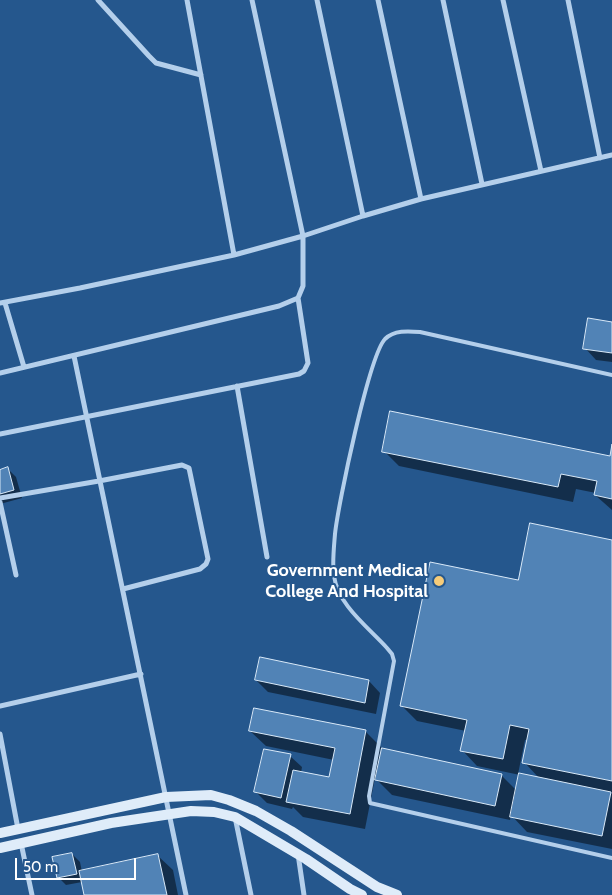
<!DOCTYPE html>
<style>
body{margin:0}
#map{position:relative;width:612px;height:895px;overflow:hidden;background:#25578d;font-family:Cabin,sans-serif}
canvas{display:block}
.scale{position:absolute;left:15px;top:858px;width:121px;height:22px;box-sizing:border-box;border:2px solid #fff;border-top:0;padding-left:6px;font-size:15px;line-height:18px;white-space:nowrap;color:#fff;-webkit-text-stroke:4px #25578d;paint-order:stroke}
</style>
<div id="map">
<canvas width="612" height="895"></canvas>
<div class="scale">50 m</div>
</div>
<script>
const ctx = document.querySelector('canvas').getContext('2d');
ctx.lineJoin = 'round';
function fillPath(path, color) {
  ctx.fillStyle = color;
  ctx.fill(path, 'evenodd');
}
function trace(path, color, width, dash) {
  ctx.strokeStyle = color;
  ctx.lineWidth = width;
  ctx.lineCap = dash ? 'butt' : 'round';
  ctx.setLineDash(dash || []);
  ctx.stroke(path);
}
function drawText(font, color, halo, rows, align = 'center') {
  ctx.font = font + ' Cabin,sans-serif';
  ctx.lineWidth = 4;
  ctx.setLineDash([]);
  ctx.textBaseline = 'middle';
  ctx.strokeStyle = halo;
  ctx.fillStyle = color;
  for (const [text, x, y, turn = 0] of rows) {
    ctx.save();
    ctx.translate(x, y);
    ctx.rotate((+turn || 0) * Math.PI / 180);
    ctx.textAlign = isNaN(turn) ? turn : align;
    if (halo) ctx.strokeText(text, 0, 0);
    ctx.fillText(text, 0, 0);
    ctx.restore();
  }
}
fillPath(new Path2D(`
 M612,323V362L596,360L585,348Z
 M612,450V510L595,495L596,493L576,489L573,502L399,466L384,451L611,457Z
 M8,469L16,477L22,498L0,504V471Z
 M612,541V793L610,792L612,794V849L527,832L511,815L510,820L392,795L375,778L365,829L303,817L293,807L292,809L267,803L256,792L290,756L302,767L301,773L330,778L334,760L266,746L250,731L366,732L381,747L376,774L501,775L517,791L520,775L477,766L462,750L466,731L417,721L402,706L519,582ZM525,740H528L524,762L540,779L518,774Z
 M256,680L369,681L380,693L376,714L268,692Z
 M72,854L80,862L82,872L157,855L173,870L178,895H85L82,882L66,885L58,877Z`), '#0007');
const building = new Path2D(`
 M588,318L612,322V353L583,349Z
 M390,411L610,456L612,444V499L594,495L597,481L561,474L558,487L382,452Z
 M8,467L14,490L0,494V470Z
 M530,523L612,540V781L522,763L529,729L510,725L503,759L460,751L467,720L400,706L430,562L518,580Z
 M260,657L369,680L365,703L255,680Z
 M254,708L366,730L350,814L286,802L293,770L329,777L335,748L249,731Z
 M382,748L502,774L495,806L375,780Z
 M264,749L291,754L281,798L254,792Z
 M519,773L611,792L602,836L510,817Z
 M72,853L77,874L57,878L52,857Z
 M158,854L167,895H84L79,871Z`);
fillPath(building, '#5183b6');
trace(building, '#d9e9f8', 1);
trace(new Path2D(`
 M612,375L420,332C408,331 394,330 385,339C369,356 338,505 335,534C334,547 332,563 334,576C338,605 368,627 387,648L392,654L394,661L369,796L370,803L612,858`), '#b4cfeb', 4);
trace(new Path2D(`
 M98,0L149,56L156,63L201,75
 M187,0L234,255
 M317,0L363,216
 M378,0L421,199
 M443,0L482,184
 M503,0L541,171
 M568,0L600,158
 M0,303L80,288L234,255L303,236L363,216L421,199L612,155
 M5,303L24,367
 M74,356L186,895
 M0,373L279,306L298,298L303,286V236L252,0
 M237,386L267,557
 M0,434L299,374L304,371L308,363L298,298
 M0,498L99,481L182,465L189,468L208,559L206,564L200,569L123,589
 M0,502L16,575
 M0,706L141,674
 M0,734L18,829
 M235,817L251,895
 M21,843L32,895
 M298,854L304,895`), '#b4cfeb', 5);
trace(new Path2D(`
 M0,833L166,797L211,795L229,800L256,811L291,831L377,887L397,895
 M0,848L111,823L191,811L214,812L235,817L306,859L350,889L362,895`), '#dfecf9', 10);
for (const [x, y, r, color] of [
 [439,581,6,"#f5cb79"]
]) {
  const dot = new Path2D();
  dot.arc(x, y, r, 0, 2 * Math.PI);
  ctx.fillStyle = color;
  ctx.fill(dot);
  trace(dot, '#25578d', 2);
}
drawText('bold 18px', '#fff', '#25578d', [
 ["Government Medical",428,571],
 ["College And Hospital",428,592]
], 'right');
</script>
